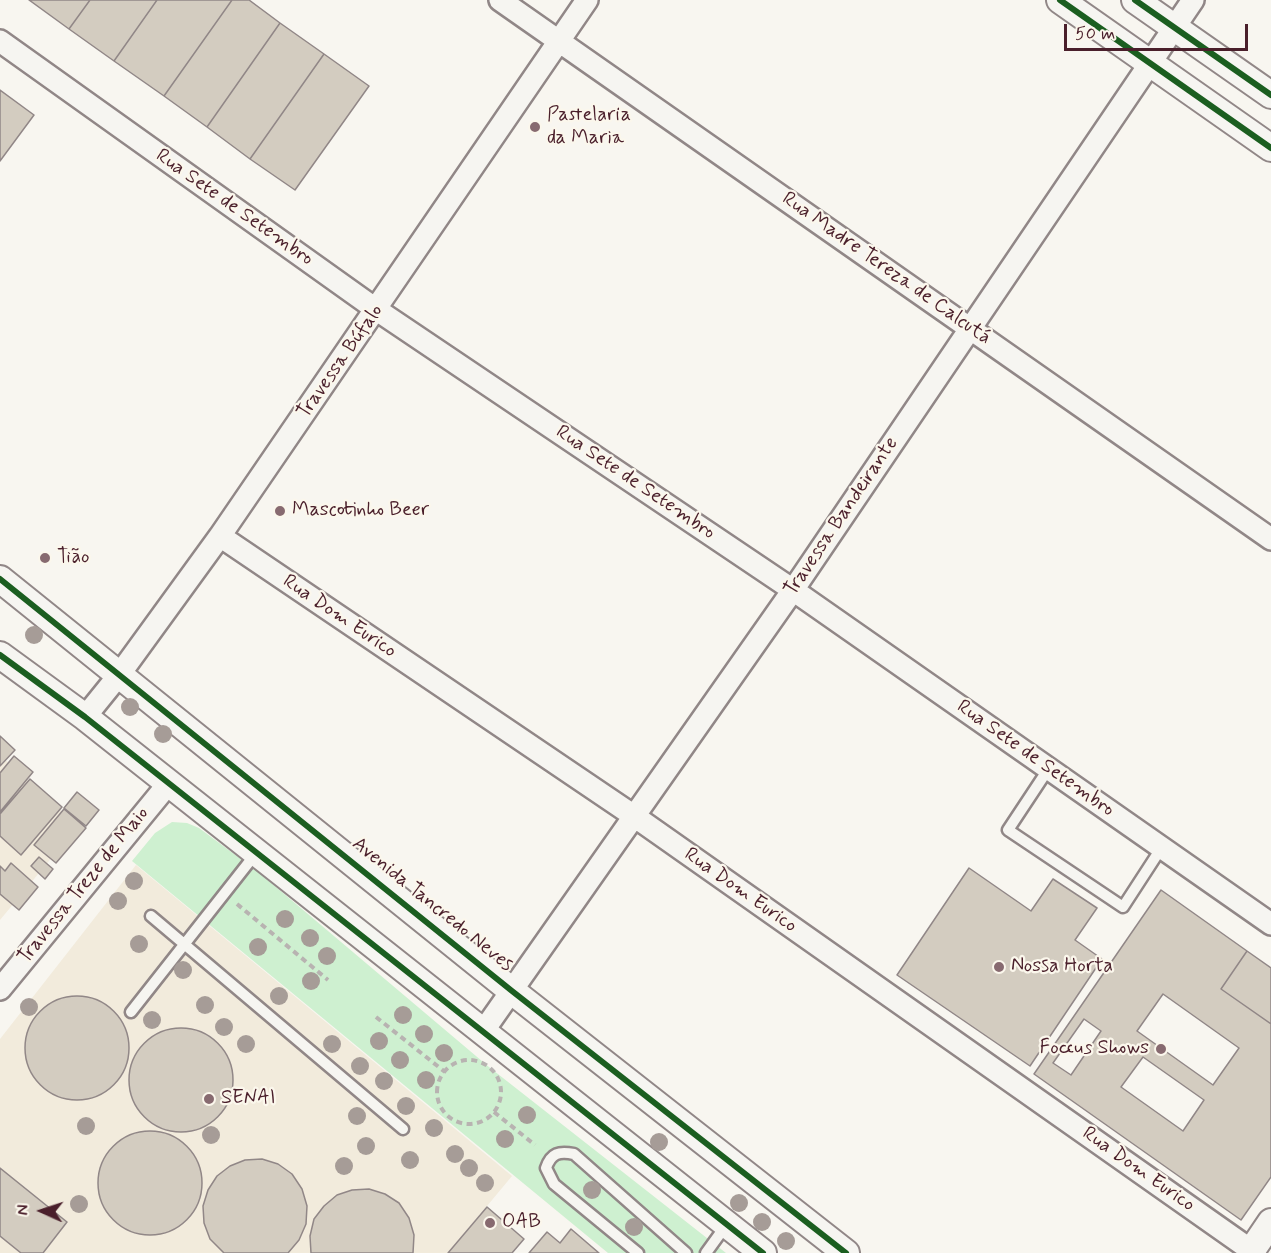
<!DOCTYPE html>
<meta charset="utf-8">
<style>
body{margin:0}
#map{position:relative;width:1271px;height:1253px;overflow:hidden;background:#f8f6f0;font-family:Mynerve,sans-serif}
canvas{display:block}
.north{position:absolute;left:12px;top:1181px;width:60px;height:60px;-webkit-text-stroke:4px #fbf7ec;paint-order:stroke;rotate:273deg;font-size:16px;font-weight:700;line-height:24px;text-align:center;color:#4a1f2b}
.north::after{content:'';display:block;margin:auto;width:21px;height:27px;background:#4a1f2b;clip-path:polygon(50% 0,100% 100%,50% 72%,0 100%)}
.scale{position:absolute;left:1064px;top:24px;width:184px;height:27px;box-sizing:border-box;border:3px solid #4a1f2b;border-top:0;padding-left:8px;font-size:18px;line-height:21px;white-space:nowrap;color:#4a1f2b;-webkit-text-stroke:4px #fbf7ec;paint-order:stroke}
</style>
<div id="map">
<canvas width="1271" height="1253"></canvas>
<div class="north">N</div>
<div class="scale">50 m</div>
</div>
<script>
const ctx = document.querySelector('canvas').getContext('2d');
ctx.lineJoin = 'round';
function fillPath(path, color) {
  ctx.fillStyle = color;
  ctx.fill(path, 'evenodd');
}
function trace(path, color, width, dash) {
  ctx.strokeStyle = color;
  ctx.lineWidth = width;
  ctx.lineCap = dash ? 'butt' : 'round';
  ctx.setLineDash(dash || []);
  ctx.stroke(path);
}
function drawText(font, color, halo, rows, align = 'center') {
  ctx.font = font + ' Mynerve,sans-serif';
  ctx.lineWidth = 4.5;
  ctx.setLineDash([]);
  ctx.textBaseline = 'middle';
  ctx.strokeStyle = halo;
  ctx.fillStyle = color;
  for (const [text, x, y, turn = 0] of rows) {
    ctx.save();
    ctx.translate(x, y);
    ctx.rotate((+turn || 0) * Math.PI / 180);
    ctx.textAlign = isNaN(turn) ? turn : align;
    if (halo) ctx.strokeText(text, 0, 0);
    ctx.fillText(text, 0, 0);
    ctx.restore();
  }
}
fillPath(new Path2D(`
 M0,755L78,826L0,920Z
 M136,865L512,1176L448,1253H0V1039Z`), '#f2ebdc');
fillPath(new Path2D(`
 M172,822L187,823L199,828L257,871L489,1067L726,1253H608L132,861L155,833Z`), '#cef0d0');
const building = new Path2D(`
 M29,0H90L69,29Z
 M90,0H157L114,61L69,29Z
 M157,0H232L164,96L114,61Z
 M232,0H249L280,23L207,127L164,96Z
 M280,23L324,54L250,159L207,127Z
 M324,54L369,86L295,190L250,159Z
 M0,90L34,115L0,161Z
 M0,736L15,750L0,766Z
 M14,756L33,772L0,812V773Z
 M30,779L62,807L21,855L0,836V814Z
 M77,792L99,810L86,826L64,808Z
 M64,809L86,828L56,863L34,845Z
 M39,857L53,869L45,879L31,866Z
 M11,863L38,887L19,910L0,894V866L5,871Z
 M969,868L1031,911L1053,879L1097,908L1075,940L1102,959L1030,1066L897,975Z
 M1161,890L1247,951L1221,989L1271,1024V1177L1241,1220L1034,1074Z
 M1247,951L1271,968V1024L1221,989Z
 M1163,994L1239,1048L1213,1085L1137,1031Z
 M25 1048a52 52 0 1 1 104 0a52 52 0 1 1-104 0Z
 M1084,1019L1101,1031L1071,1075L1053,1063Z
 M129 1080a52 52 0 1 1 104 0a52 52 0 1 1-104 0Z
 M1143,1057L1204,1100L1183,1131L1121,1087Z
 M98 1183a52 52 0 1 1 104 0a52 52 0 1 1-104 0Z
 M262,1159L278,1164L292,1174L302,1189L307,1206L306,1224L299,1240L288,1253H224L210,1239L204,1223L203,1206L208,1190L217,1176L230,1166L245,1160Z
 M0,1168L67,1222L43,1253H21L0,1236Z
 M369,1189L385,1194L399,1203L409,1218L414,1235L413,1253H311L310,1236L314,1219L324,1206L337,1195L352,1190Z
 M487,1207L524,1239L512,1253H448Z
 M571,1229L599,1253H529L547,1232L560,1243Z`);
fillPath(building, '#d3ccc0');
trace(building, '#918787', 1.5);
const service = new Path2D(`
 M1049,768L1008,830L1123,907L1162,847
 M151,916L403,1129
 M131,1012L257,852
 M638,1253L554,1184L546,1168C551,1153 559,1151 574,1154L686,1253
 M706,1253L727,1224`);
const minor = new Path2D(`
 M500,0L1271,539
 M0,41L377,310L793,590L1271,924
 M220,536L634,816L1255,1253
 M85,717L119,675L220,536L587,0
 M0,989L169,783
 M484,1030L793,590L1193,0`);
const tertiary = new Path2D(`
 M1060,0L1271,148
 M1135,0L1271,95
 M0,579L512,991L846,1253
 M0,655L85,717L763,1253
 M1250,1253L1271,1222`);
trace(service, '#918787', 15);
trace(minor, '#918787', 26);
trace(tertiary, '#918787', 30);
trace(new Path2D(`
 M237,904L328,980
 M376,1017L445,1072
 M437 1092a32 32 0 1 1 64 0a32 32 0 1 1-64 0Z
 M494,1112L535,1145`), '#b8b3b1', 4, [6, 4.5]);
trace(service, '#f6f5f1', 10);
trace(minor, '#f6f5f1', 21);
trace(tertiary, '#f6f5f1', 26);
trace(new Path2D(`
 M1060,0L1271,148
 M1135,0L1271,95
 M0,579L512,991L846,1253
 M0,655L85,717L763,1253`), '#1b5e20', 6);
ctx.fillStyle = '#a69c97';
for (const [x, y] of [
 [34,635],
 [130,707],
 [163,734],
 [134,881],
 [118,901],
 [285,919],
 [310,938],
 [139,944],
 [258,947],
 [327,956],
 [183,970],
 [311,981],
 [279,996],
 [205,1005],
 [29,1007],
 [403,1015],
 [152,1020],
 [224,1027],
 [424,1034],
 [379,1041],
 [246,1044],
 [332,1044],
 [444,1053],
 [400,1060],
 [360,1066],
 [426,1080],
 [384,1081],
 [406,1106],
 [527,1115],
 [357,1116],
 [86,1126],
 [434,1128],
 [211,1135],
 [505,1139],
 [659,1142],
 [366,1146],
 [455,1154],
 [410,1160],
 [344,1166],
 [469,1168],
 [485,1183],
 [592,1190],
 [739,1203],
 [79,1204],
 [762,1222],
 [634,1227],
 [786,1241]
]) {
  ctx.beginPath();
  ctx.arc(x, y, 9, 0, 2 * Math.PI);
  ctx.fill();
}
for (const [x, y, r, color] of [
 [535,127,6,"#876a70"],
 [280,511,6,"#876a70"],
 [45,558,6,"#876a70"],
 [999,967,6,"#876a70"],
 [1161,1049,6,"#876a70"],
 [209,1099,6,"#876a70"],
 [490,1223,6,"#876a70"]
]) {
  const dot = new Path2D();
  dot.arc(x, y, r, 0, 2 * Math.PI);
  ctx.fillStyle = color;
  ctx.fill(dot);
  trace(dot, '#fbf7ec', 2);
}
drawText('20px', '#4a1f2b', '#fbf7ec', [
 ["Pastelaria",547,116],
 ["da Maria",547,139],
 ["Mascotinho Beer",292,511],
 ["Tião",57,558],
 ["Nossa Horta",1011,967],
 ["Foccus Shows",1149,1049,"right"],
 ["SENAI",221,1099],
 ["OAB",502,1223]
], 'left');
drawText('20px', '#4a1f2b', '#fbf7ec', [
 ["Rua Sete de Setembro",234,208,35],
 ["Rua Madre Tereza de Calcutá",886,269,35],
 ["Travessa Búfalo",341,362,-55],
 ["Rua Sete de Setembro",635,483,34],
 ["Travessa Bandeirante",842,517,-56],
 ["Rua Dom Eurico",339,617,34],
 ["Rua Sete de Setembro",1035,759,35],
 ["Travessa Treze de Maio",84,886,-51],
 ["Rua Dom Eurico",740,891,35],
 ["Avenida Tancredo Neves",432,905,39],
 ["Rua Dom Eurico",1138,1170,35]
]);
</script>
